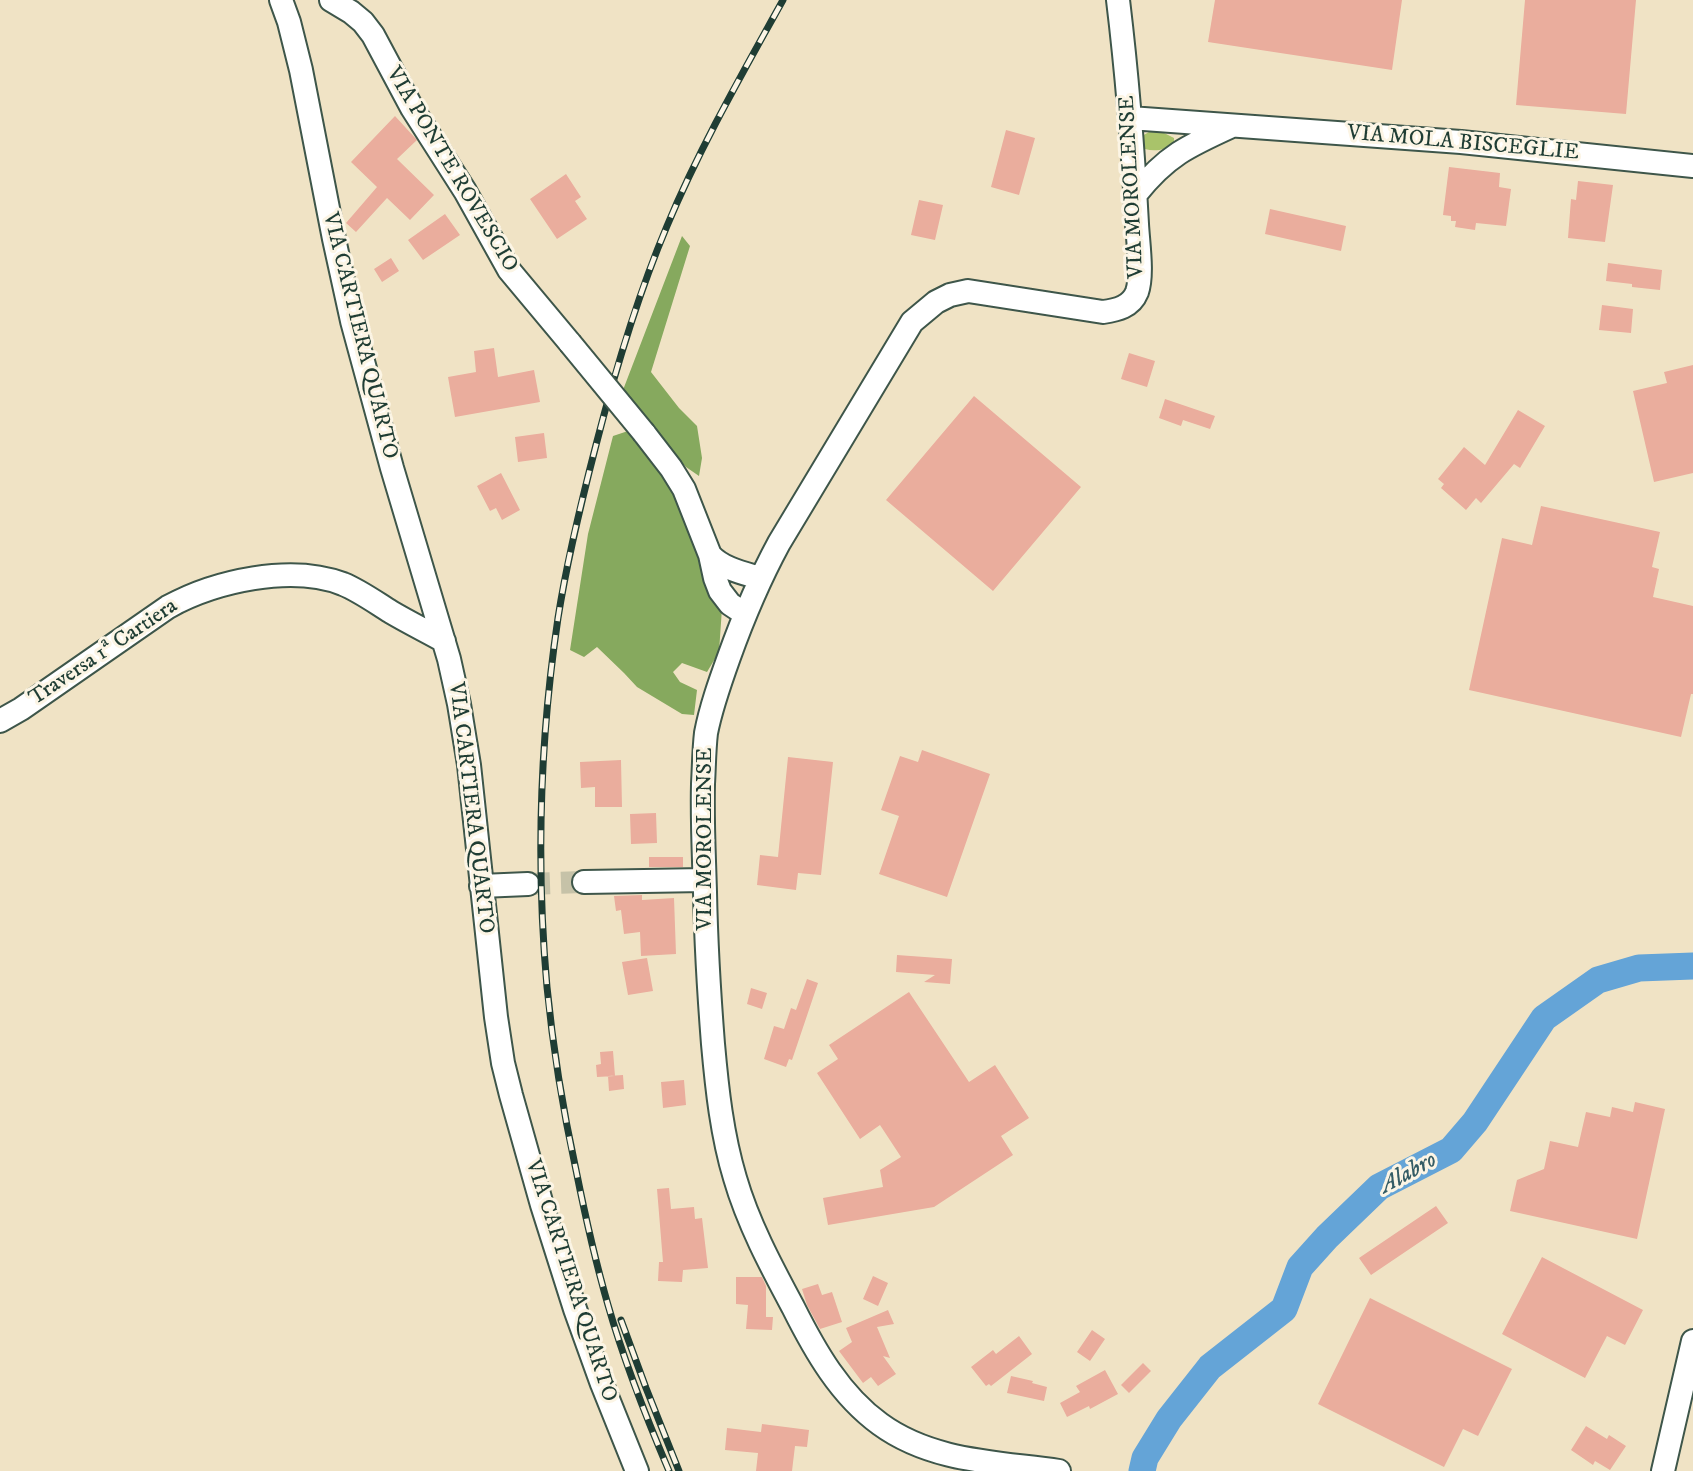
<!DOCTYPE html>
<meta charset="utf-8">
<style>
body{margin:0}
canvas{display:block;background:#f0e3c5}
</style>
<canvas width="1693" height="1471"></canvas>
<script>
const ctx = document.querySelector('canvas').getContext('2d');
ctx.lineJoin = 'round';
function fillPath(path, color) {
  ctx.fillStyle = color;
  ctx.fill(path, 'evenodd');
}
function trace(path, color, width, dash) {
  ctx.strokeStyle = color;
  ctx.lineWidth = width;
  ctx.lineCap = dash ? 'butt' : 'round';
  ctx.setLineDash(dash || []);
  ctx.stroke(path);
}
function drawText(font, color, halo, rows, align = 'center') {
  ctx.font = font + ' "IM FELL DW Pica",serif';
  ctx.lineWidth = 6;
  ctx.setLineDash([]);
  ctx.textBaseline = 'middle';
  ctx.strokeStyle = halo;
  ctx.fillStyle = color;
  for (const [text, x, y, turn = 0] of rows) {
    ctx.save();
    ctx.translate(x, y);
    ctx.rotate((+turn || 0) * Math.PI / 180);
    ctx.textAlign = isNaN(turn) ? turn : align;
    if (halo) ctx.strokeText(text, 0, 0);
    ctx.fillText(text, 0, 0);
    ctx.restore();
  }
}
fillPath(new Path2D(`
 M1149,132H1162L1174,138V143C1166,150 1155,152 1145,149L1143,146L1142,136Z`), '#a9c36a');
fillPath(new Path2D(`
 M682,236L690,246L651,372L679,408L697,426L702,458L699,476L686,467L627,403L623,390Z
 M628,431L670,477L722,608L719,652L707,672L682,663L673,672L680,682L697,690L694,715L682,714L637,687L624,673L597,647L584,657L570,650L588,534L613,436Z`), '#86a95e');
trace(new Path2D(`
 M1142,1471L1145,1458L1169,1419L1210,1367L1284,1309L1300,1267L1327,1237L1379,1187L1451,1150L1475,1122L1544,1018L1598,980L1639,968L1693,966`), '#64a4d7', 27);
fillPath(new Path2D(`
 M1215,0H1402L1392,70L1208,42Z
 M1525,0H1636L1626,114L1516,105Z
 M395,116L417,140L397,159L434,195L410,220L387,198L356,232L346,223L377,187L351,162Z
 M1006,130L1035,138L1019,195L991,187Z
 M1449,167L1500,173L1499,187L1511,189L1506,226L1476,223L1475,230L1455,227L1456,221H1451V216L1443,215Z
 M566,174L581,197L575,201L587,219L557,239L530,199Z
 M1578,181L1613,185L1605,242L1568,238L1571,199L1576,200Z
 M919,200L943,205L935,240L911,235Z
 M1270,209L1346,226L1341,251L1265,234Z
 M445,214L460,235L423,260L408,240Z
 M391,258L399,271L382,282L374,269Z
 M1608,263L1662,270L1660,290L1632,287V284L1606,281Z
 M1602,305L1633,309L1631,333L1599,330Z
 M494,348L498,377L534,370L540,402L455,417L448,377L476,372L474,351Z
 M1129,353L1155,361L1147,387L1121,379Z
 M1693,365V473L1654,482L1633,391L1667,383L1664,372Z
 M974,396L1081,487L993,591L886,500Z
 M1165,399L1215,416L1210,429L1183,420L1181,426L1159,418Z
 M1518,410L1545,426L1520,468L1514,464L1481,503L1476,498L1466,510L1441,488L1444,484L1438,479L1464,447L1485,465Z
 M544,433L547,458L518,462L515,437Z
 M501,473L520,510L502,520L496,508L490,511L477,486Z
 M1541,506L1660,532L1652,567L1659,569L1653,597L1693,606V694H1691L1681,737L1469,690L1502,538L1532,545Z
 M922,750L990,774L947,897L879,874L899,816L881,810L900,756L918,762Z
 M788,757L833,762L821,875L798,873L796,890L757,885L760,855L778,857Z
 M621,760L622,807H595V787L581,788L580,762Z
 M656,813L657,843L631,844L630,814Z
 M649,857H683V867H649Z
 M642,895V900L674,898L676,954L641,956L640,932L624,934L621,910L616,911L614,896Z
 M897,955L952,959L950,984L924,982L935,975L896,972Z
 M647,958L653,991L628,995L622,962Z
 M807,979L818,983L792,1060L789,1059L786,1067L764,1059L774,1026L784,1029L791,1008L796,1010Z
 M751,988L767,993L762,1009L747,1004Z
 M909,992L969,1082L995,1065L1029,1118L1001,1136L1013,1155L934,1207L828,1225L823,1198L883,1187L880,1170L901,1157L880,1125L860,1139L817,1073L838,1059L829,1045Z
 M613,1051L615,1076L597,1077L596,1065L601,1064L600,1052Z
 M623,1075L624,1089L609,1091L608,1076Z
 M684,1080L686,1105L663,1108L661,1082Z
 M1635,1102L1665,1109L1637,1239L1510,1211L1517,1180L1544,1169L1550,1141L1578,1147L1586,1112L1610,1117L1612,1107L1633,1112Z
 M669,1188L671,1209L694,1207L695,1219L702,1218L708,1268L683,1270L682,1282L658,1281L659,1262H663L657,1189Z
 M1436,1206L1448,1223L1371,1275L1359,1258Z
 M1542,1257L1643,1310L1625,1345L1607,1336L1585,1378L1502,1334Z
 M873,1276L888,1283L878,1306L863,1299Z
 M736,1277H762L766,1286V1317H773L772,1330L746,1329L748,1305L736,1304Z
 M818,1284L822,1295L832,1292L842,1322L820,1329L807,1305L802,1289Z
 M1370,1298L1512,1369L1478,1436L1463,1429L1444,1467L1318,1404Z
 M888,1310L894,1324L877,1327L890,1358L883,1356L896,1374L878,1386L871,1377L863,1383L839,1351L852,1342L846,1328Z
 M1092,1330L1105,1339L1090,1361L1077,1352Z
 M1019,1336L1032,1354L991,1386L989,1384L986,1386L971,1367L993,1350L996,1354Z
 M1143,1363L1151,1371L1129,1393L1121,1385Z
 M1105,1370L1118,1394L1090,1409L1089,1406L1067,1417L1060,1403L1080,1392L1076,1386Z
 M1011,1376L1033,1381L1032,1383L1047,1387L1044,1401L1007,1393Z
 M762,1424L809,1430L807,1447L795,1446L792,1471H756L758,1453L725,1450L727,1428L761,1432Z
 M1586,1426L1607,1439L1609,1435L1626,1446L1610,1470L1595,1461L1593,1465L1571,1450Z`), '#eaad9d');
trace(new Path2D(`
 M528,884L584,882`), '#c6c2a8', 22, [22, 11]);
const minor = new Path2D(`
 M281,0L289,22L301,70L334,239L352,321L392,468L449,659L459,704L469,765L496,1017L503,1063L511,1095L542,1205L575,1309L602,1384L637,1471
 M331,0L351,12L363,22L373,35L412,108L465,191L509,270L570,343
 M1130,118L1461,142L1693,166
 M1136,194C1166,156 1188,146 1232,126
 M644,433L671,468L684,489L710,555L715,578L720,591L730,604L745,614
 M710,555C723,569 743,573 760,578
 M0,721L21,709L168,607C215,581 291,564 343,584C360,591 375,602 391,612C408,622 426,631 444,641
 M584,882L704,880
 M481,886L528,884
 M1059,1471C997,1462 932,1462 880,1424C840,1395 815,1351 793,1307C771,1266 748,1223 735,1178C722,1135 717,1089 713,1044C709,993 706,943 705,892C704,856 702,820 703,784C704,767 704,750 706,733C711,707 720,682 729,657C743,618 759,580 779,543L912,322L936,302L950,295L968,291L1103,312C1117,310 1131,307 1137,292C1143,275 1138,243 1137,224C1133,149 1127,74 1118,0
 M1663,1471L1693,1341`);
trace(minor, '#3e564a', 26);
trace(minor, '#fff', 22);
const rail = new Path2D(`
 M621,1320L646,1388L679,1471
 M669,1471C646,1417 624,1361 608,1305C595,1260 585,1215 576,1170C563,1110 553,1049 547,987C536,865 540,739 558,618C567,560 581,503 596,445C615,371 637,297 667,226C700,147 742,74 783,0`);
trace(rail, '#1f3d34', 7);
trace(rail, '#fcf5e5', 4.5, [14]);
const minorBridge = new Path2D(`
 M570,343L644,433`);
trace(minorBridge, '#3e564a', 26, []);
trace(minorBridge, '#fff', 22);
drawText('22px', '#1f3d34', '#fcf5e5', [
 ["VIA MOLA BISCEGLIE",1463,144,5],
 ["VIA PONTE ROVESCIO",451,170,59],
 ["VIA MOROLENSE",1133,187,-93],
 ["VIA CARTIERA QUARTO",359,336,76],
 ["Traversa 1ª Cartiera",104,653,-34],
 ["VIA CARTIERA QUARTO",470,808,83],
 ["VIA MOROLENSE",706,839,-90],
 ["VIA CARTIERA QUARTO",570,1281,72]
]);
drawText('italic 24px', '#345c65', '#fcf5e5', [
 ["Alabro",1409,1174,-29]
]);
</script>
